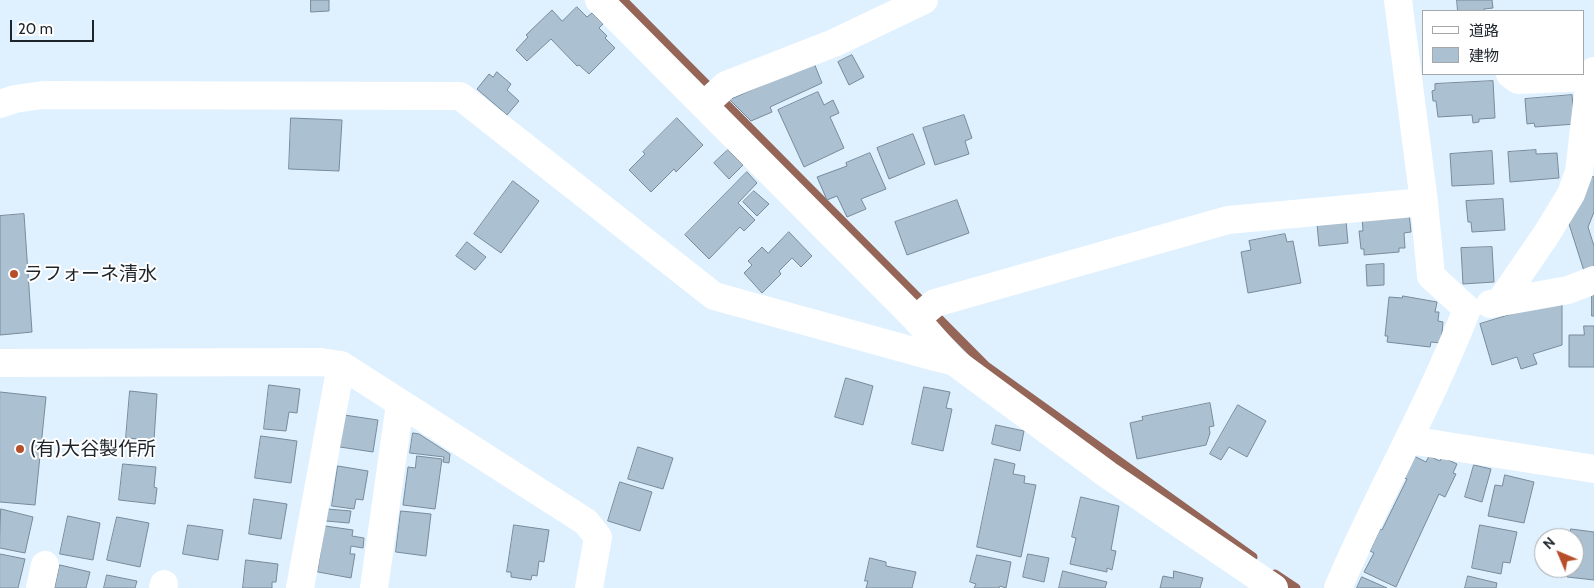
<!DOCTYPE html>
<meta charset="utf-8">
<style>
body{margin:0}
#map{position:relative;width:1594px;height:588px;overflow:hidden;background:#dff0ff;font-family:Cabin,"Noto Sans JP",sans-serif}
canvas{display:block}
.legend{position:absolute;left:1422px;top:10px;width:162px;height:65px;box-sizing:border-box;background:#fff;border:1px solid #a5a8aa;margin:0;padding:6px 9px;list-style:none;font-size:15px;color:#1d252b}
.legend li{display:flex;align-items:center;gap:10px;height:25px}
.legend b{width:25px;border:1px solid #a5a8aa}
.north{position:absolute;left:1534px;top:528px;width:50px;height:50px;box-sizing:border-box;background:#fff;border:1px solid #a5a8aa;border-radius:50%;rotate:315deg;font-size:14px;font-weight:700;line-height:20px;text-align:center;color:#1d252b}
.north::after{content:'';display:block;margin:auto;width:18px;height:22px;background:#b64f2a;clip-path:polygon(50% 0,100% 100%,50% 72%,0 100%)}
.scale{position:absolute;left:10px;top:20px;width:84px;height:22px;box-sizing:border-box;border:2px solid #1d252b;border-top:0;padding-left:6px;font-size:15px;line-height:18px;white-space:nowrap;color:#1d252b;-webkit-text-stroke:4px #fff;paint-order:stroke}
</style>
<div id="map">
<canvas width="1594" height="588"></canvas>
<ul class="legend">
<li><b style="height:6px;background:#fff"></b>道路</li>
<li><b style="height:14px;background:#abc1d2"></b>建物</li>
</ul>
<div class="north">N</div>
<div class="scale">20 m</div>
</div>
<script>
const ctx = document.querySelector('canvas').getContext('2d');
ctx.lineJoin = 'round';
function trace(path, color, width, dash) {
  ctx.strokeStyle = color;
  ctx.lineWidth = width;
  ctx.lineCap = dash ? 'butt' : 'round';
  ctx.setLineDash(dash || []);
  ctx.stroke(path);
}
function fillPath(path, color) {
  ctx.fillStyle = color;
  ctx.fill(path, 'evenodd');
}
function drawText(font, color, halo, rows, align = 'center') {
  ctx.font = font + ' Cabin,"Noto Sans JP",sans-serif';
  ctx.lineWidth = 4;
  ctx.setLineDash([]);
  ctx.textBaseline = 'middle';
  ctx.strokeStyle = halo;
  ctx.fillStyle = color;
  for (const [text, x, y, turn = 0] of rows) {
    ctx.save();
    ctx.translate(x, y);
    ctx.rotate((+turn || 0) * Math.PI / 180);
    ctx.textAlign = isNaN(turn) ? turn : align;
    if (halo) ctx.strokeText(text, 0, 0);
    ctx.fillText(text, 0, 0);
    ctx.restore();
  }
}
trace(new Path2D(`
 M623,0L986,366L1253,557
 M1275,574L1296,588`), '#956658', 9);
const building = new Path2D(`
 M311,0H329V11L311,12Z
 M1457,0H1492L1493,8L1484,9V11H1458Z
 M577,7L587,17L592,13L603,24L599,28L607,36L605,38L615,48L589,74L579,65L577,66L551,39L527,61L516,50L528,37L526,35L552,10L562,21Z
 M852,55L864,77L849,85L838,62Z
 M814,63L822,83L770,107L772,112L751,121L730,100Z
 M497,72L511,84L507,90L519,101L507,115L477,89L489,74L493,77Z
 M1493,81L1495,118L1479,119V122L1473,123L1472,115L1438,117L1436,101H1433L1432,91L1435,90V84Z
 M818,92L824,105L833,100L839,113L830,117L844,148L804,167L778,110Z
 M1572,95L1575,124L1535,127L1534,123L1527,124L1525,99Z
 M964,115L972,138L965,141L969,154L935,165L923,128Z
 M291,118L342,120L339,171L289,169Z
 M677,118L703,145L676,172L674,169L651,192L629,170L645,154L643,152Z
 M913,134L925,164L889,179L877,148Z
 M728,150L743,165L729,179L714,163Z
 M1536,150V154L1557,153L1559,178L1510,182L1508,152Z
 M1492,151L1494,184L1452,186L1450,154Z
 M870,153L886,189L861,199L866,209L847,217L837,196L827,200L817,177L847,166L846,163Z
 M747,172L757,183L738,203L755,220L744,231L740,227L709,259L685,235Z
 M1588,175L1594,177V212L1588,227L1594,246V268L1584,271L1569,224Z
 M513,181L539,201L501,253L474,234Z
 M754,191L769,204L757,216L743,202Z
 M1503,199L1505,230L1472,232L1471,222H1468L1466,201Z
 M957,200L969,233L907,255L895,222Z
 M1409,213L1411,232L1404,233L1405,248H1399V252L1364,255V249H1361L1359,231H1363L1362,217Z
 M24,214L32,332L0,335V216Z
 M1346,221L1348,243L1319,246L1317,224Z
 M789,232L812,256L801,267L792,258L779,271L781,274L762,293L744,273L752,265L748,261L762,247L768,253Z
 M1285,234L1287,242L1293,241L1301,283L1248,293L1241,252L1251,250L1249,241Z
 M467,242L486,257L475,270L456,256Z
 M1492,247L1494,282L1463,284L1461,248Z
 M1384,264V285L1367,286L1366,265Z
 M1592,295H1594V316H1592Z
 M1403,296L1437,302L1435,312H1439L1438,321L1443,322L1441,343L1431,342L1430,347L1387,342L1388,336H1385L1389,297L1402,298Z
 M1562,299V345L1533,354L1537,364L1521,369L1517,357L1492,365L1480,324Z
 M1584,326H1594V367H1569V335H1584Z
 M846,378L873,386L863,425L835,417Z
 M269,385L300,389L297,413L289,412L286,431L264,429Z
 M924,387L950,392L946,408L952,409L943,451L912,444Z
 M130,391L157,394L154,440L126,438Z
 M0,392L46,397L35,505L0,502Z
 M1210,403L1214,426L1209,427L1210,433L1206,445L1137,459L1130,423L1143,420L1142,417Z
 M1238,405L1266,421L1247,457L1229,447L1221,460L1210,454Z
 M344,415L378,420L373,452L340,447Z
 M996,425L1024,431L1020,451L992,444Z
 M413,433L419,434L450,454L449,463L443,462L444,457L410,453Z
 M261,436L297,441L291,483L255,478Z
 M638,447L673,458L663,489L628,479Z
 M417,456L442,459L435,509L403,505L408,467L415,468Z
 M1414,456L1426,462L1429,456L1440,461L1442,457L1457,464L1453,473L1456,474L1445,497L1439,494L1396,587L1364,572L1374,553L1370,551L1380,529L1382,530L1407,479L1404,478Z
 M995,459L1015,464L1013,474L1025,476L1024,483L1036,485L1021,557L977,547Z
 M123,464L156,467L154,487L157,488L155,504L119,500Z
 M1474,465L1491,469L1482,502L1465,497Z
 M338,466L368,471L363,500L356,499L354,509L332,506Z
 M1505,475L1534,482L1524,523L1488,516L1495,485L1502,486Z
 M620,482L652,492L640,531L608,521Z
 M1081,497L1119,506L1111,550L1116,551L1112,570L1107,568V572L1070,564L1076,538L1072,537Z
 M254,499L287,504L281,539L249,534Z
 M1,509L33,517L25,553L0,548Z
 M327,509L351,511L349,523L326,521Z
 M401,511L431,514L426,556L396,552Z
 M68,516L100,523L93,560L60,554Z
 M117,517L149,523L140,567L107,560Z
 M188,525L223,530L218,560L183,554Z
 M514,525L549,530L544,562L539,561L537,576L532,575L531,580L511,577V572H507Z
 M1480,525L1517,532L1510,563L1503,562L1501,574L1472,568Z
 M325,526L353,530L352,536L364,538L363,548L351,546L350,554H355L351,578L318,572Z
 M1571,529L1594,532V580L1567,577L1569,568H1574V538H1570Z
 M0,554L25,559L18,588H0Z
 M1028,554L1049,558L1044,582L1023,577Z
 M977,555L1011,562L1006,588L1000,586L999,588H974L976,584L970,582Z
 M870,558L886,562V566L916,572L912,588H866L868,581H865Z
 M246,560L278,564L276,582H272V588H243Z
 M60,565L90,572L86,588H55Z
 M1063,571L1107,582L1105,588H1059Z
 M1174,571L1203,578L1200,588H1160L1163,576L1173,578Z
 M107,575L137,581L135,588H104Z
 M1468,576L1497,583L1496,588H1465Z
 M1362,577L1387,588H1357Z`);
fillPath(building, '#abc1d2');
trace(building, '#778b9b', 1);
trace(new Path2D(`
 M599,0L916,319L953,361L1108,475L1274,588
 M1510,74L1518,80L1590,77
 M0,104L15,99L43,95L460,96L714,296L935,357L953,361
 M704,105L726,85L834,43L924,0
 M1500,302L1546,235L1571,194L1579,172L1590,77L1594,71
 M1490,304L1568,290L1594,280
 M916,319L935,303L1228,220L1424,202
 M0,363L321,362L341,365L586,522L598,537L589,588
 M1409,440L1594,469
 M40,588L45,565
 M163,588L164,584
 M300,588L341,365
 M374,588L400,404
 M1338,588C1378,494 1430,405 1467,309L1431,276L1424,202L1398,0`), '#fff', 28);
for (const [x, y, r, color] of [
 [14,274,5,"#b64f2a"],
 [20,449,5,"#b64f2a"]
]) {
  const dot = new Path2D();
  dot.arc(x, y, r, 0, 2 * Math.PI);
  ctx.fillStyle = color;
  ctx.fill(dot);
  trace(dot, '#fff', 2);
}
drawText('19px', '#1d252b', '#fff', [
 ["ラフォーネ清水",24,274],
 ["(有)大谷製作所",30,449]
], 'left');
</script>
